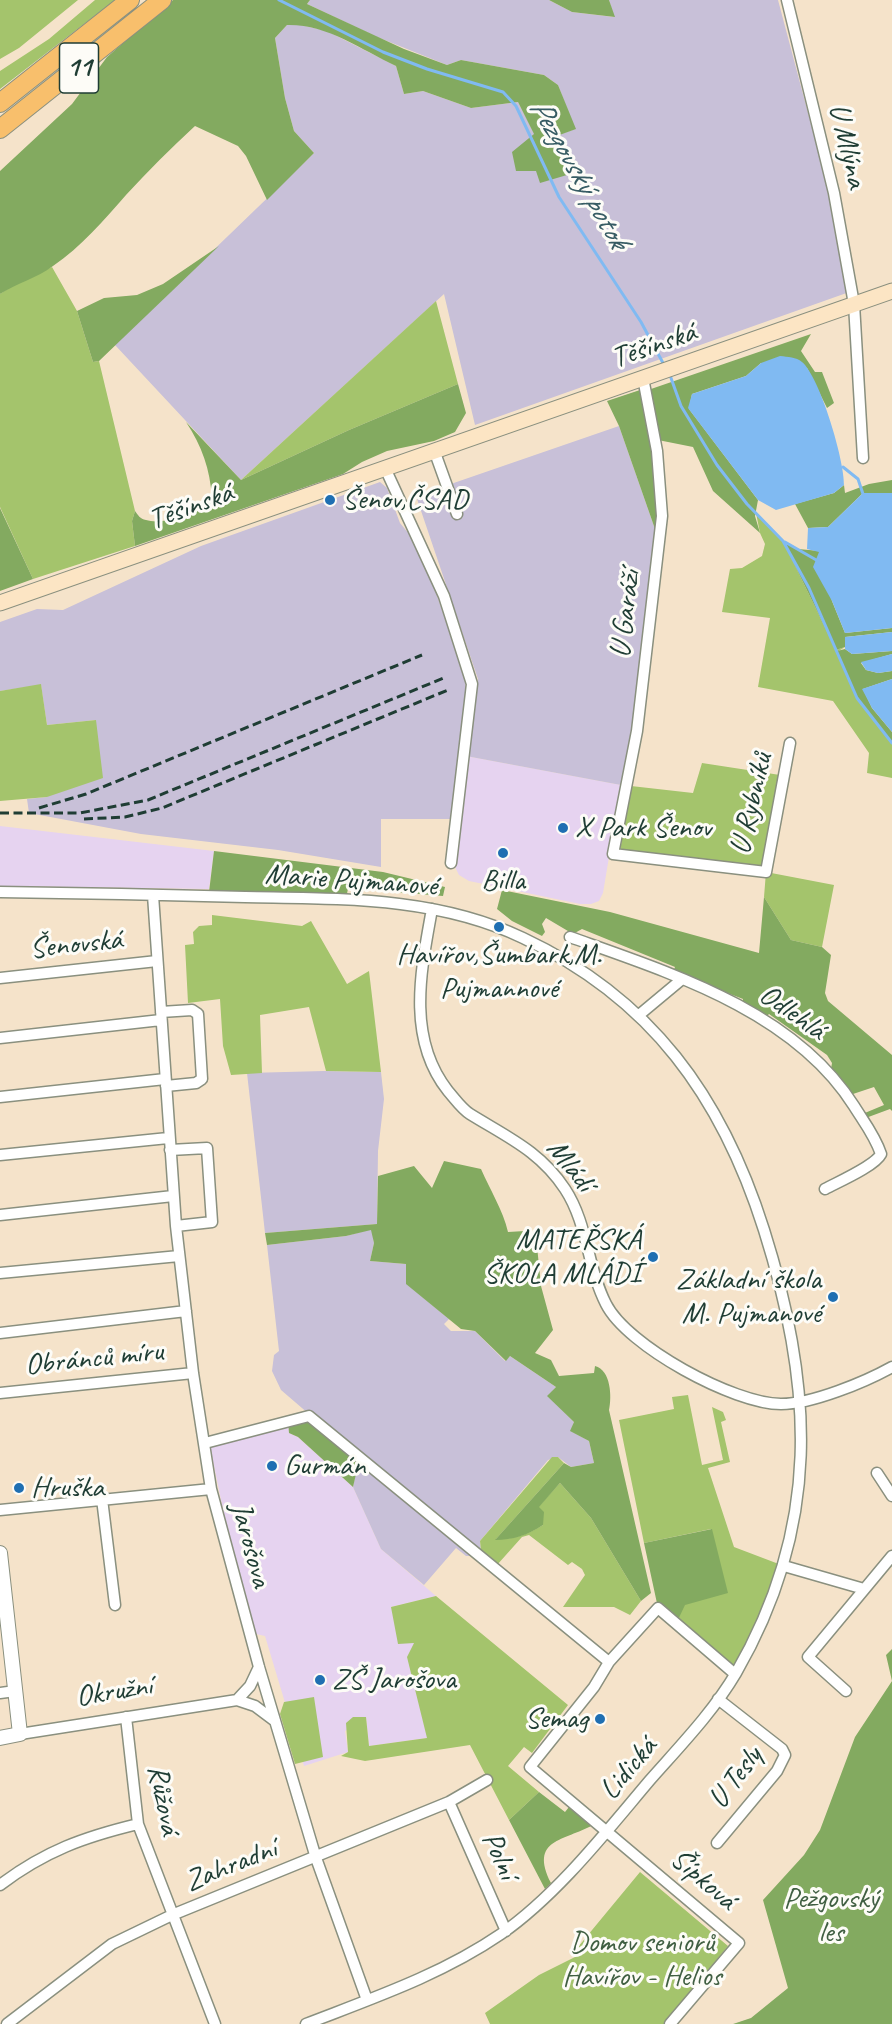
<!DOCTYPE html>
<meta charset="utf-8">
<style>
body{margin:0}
canvas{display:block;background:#f5e3ca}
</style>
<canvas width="892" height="2024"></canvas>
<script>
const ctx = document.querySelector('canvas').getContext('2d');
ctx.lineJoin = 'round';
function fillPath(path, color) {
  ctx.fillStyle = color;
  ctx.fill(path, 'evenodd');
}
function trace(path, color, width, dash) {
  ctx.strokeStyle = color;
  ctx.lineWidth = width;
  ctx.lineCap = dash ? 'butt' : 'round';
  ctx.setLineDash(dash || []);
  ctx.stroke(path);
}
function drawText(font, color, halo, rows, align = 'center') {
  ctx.font = font + ' Caveat,sans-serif';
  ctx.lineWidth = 6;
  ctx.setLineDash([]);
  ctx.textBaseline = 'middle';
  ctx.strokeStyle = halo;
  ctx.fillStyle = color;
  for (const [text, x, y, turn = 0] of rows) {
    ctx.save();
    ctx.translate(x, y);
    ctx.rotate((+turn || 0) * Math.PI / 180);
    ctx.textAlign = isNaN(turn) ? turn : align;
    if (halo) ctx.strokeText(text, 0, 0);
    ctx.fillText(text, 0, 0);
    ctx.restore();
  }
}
fillPath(new Path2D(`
 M466,756L621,785L603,893L599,901L591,904H580L469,881L459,875L453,863Z
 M0,826L214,851L209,889L0,886Z
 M288,1421L289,1433L298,1437L353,1487L381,1549L436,1596L391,1607L414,1642L484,1717L427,1738L369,1746L366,1717L345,1731L348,1752L304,1766L265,1636L256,1634L231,1548L209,1442Z`), '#e6d3f0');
fillPath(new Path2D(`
 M310,0H549L572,12L614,17L609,0H778L855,290L475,425L444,294L241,480L115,345L314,153L294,131L285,98L275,38L287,25H301L327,31L396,66L404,94L423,91L471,108L518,102L535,135L527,141L553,137L575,129L558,85L544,75L461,60L447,65L377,37L307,4Z
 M619,426L655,529L639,687L621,785L466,756L478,679L416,496Z
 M380,482L387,488L400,523L420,547L466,679L463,724L450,819H381V867L278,850L141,834L29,813L27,799L47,797L96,720L47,725L41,685L0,691V622L37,609L63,610L201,546Z
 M324,1071L381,1072L384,1099L378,1151L377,1224L265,1233L247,1073Z
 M372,1229L374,1243L370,1261L406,1264L407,1284L449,1319L444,1324L451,1331H475L505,1361L510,1356L556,1387L548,1396L574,1422L571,1431L589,1441L594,1463L571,1467L558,1457L548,1460L480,1541L481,1550L474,1556H466L456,1548L424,1585L381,1549L353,1487L359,1457L281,1390L272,1371L274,1355L279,1351L267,1245L346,1236Z`), '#c8c0d8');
fillPath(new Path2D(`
 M0,0H78L19,48L0,59Z
 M95,0H115L0,89V71L49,39Z
 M52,267L77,311L93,362L99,361L135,511L132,521L135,546L33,579L0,507V294L18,282Z
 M436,301L458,384L349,430L241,480Z
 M756,513L783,541L836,650L845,647L837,652L857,698L892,743V778L867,773L869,753L833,701L758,687L770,618L722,612L730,569L742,568L762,556L765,544L760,533Z
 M41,684L47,725L96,720L103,778L47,797L0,801V691Z
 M702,763L780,775L763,868L620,851L631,786L693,793Z
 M766,872L834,885L822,947L791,940L764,897Z
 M212,915L302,926L311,921L347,984L369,971L381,1072L326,1071L309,1007L260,1015L262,1073L231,1075L223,1046L220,999L188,1003L185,945L194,944L193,932L199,926L212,925Z
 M688,1395L702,1465L723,1460L712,1407L723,1412L726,1420L721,1422L730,1462L708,1468L734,1547L784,1566L735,1674L676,1624L711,1529L644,1543L619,1420L674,1409L672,1397Z
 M552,1457H558L564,1463L496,1539C513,1540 528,1534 543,1525L538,1507L560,1483L591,1518L641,1601L630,1615L614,1607H563L585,1575L582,1569L572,1562L568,1565L529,1535L522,1537L497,1565L481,1550L480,1541Z
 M436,1596L568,1705L532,1753L524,1747L508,1766L539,1792L509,1820L470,1745L365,1761L341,1756L348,1752L346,1723L353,1717H366L369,1746L427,1738L407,1657L414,1643L398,1644L391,1607Z
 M314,1697L323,1757L295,1764L280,1714L284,1702Z
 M640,1872L728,1946L664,2024H490L485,2013L539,1975L581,1954L578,1947Z`), '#a4c46c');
fillPath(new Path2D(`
 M173,0H310L307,4L404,49L447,65L461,60L544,75L558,85L576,129L554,137L567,175L540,183L536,171H516L512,152L534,134L518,102L471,108L423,91L404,94L396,66C360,49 327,24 287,25L275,38L285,98L294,131L314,153L267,200L246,156L238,146L195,126C171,148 148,171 126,195C104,220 81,247 53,266C37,278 17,283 0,294V171L72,104L107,57Z
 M549,0H609L615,17L572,12Z
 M219,246L99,361L93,362L77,311L104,298L137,295L163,284Z
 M811,334L801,351L815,372H822L834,403L827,408L807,368L761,363L746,376L692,394L689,409L758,500L755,516L760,533L713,491L693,447L658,440L651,389Z
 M458,384L466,413L455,432L434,441L387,451L362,462L343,474L135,546L132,521L135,511C138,515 140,519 146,520C163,525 204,514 212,498C210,469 202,446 186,422L241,480L349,430Z
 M640,390C648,434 661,484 655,529L619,426L607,401Z
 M892,480V493H863L828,527L808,528L795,504L834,493L844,485L845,493L869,484Z
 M0,508L33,579L0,591Z
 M783,541L798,549L820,551L832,601L845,633L892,628V632L845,637V647L836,650Z
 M845,649L852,654L892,651V654L861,663L866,670L878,673L892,671V679L863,689L872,708L892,732V743L857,698L837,651Z
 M214,851L383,872L445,887L443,896L348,888L347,894L209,892Z
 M502,890L610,912L759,953L764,897L791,940L822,947L831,955L825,993L828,1001L892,1055V1111L890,1109L863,1119L860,1115L884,1105L874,1087L853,1094L831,1069L832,1063L827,1055L769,1014L765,1018L742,1006L743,999L673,972L675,967L582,929L573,934L546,918L542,924L545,932L542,936L512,921L497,909Z
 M444,1161L481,1169C490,1190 503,1210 508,1232L525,1231L537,1246L541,1286L553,1330L535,1353L551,1360L559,1376L594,1373L595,1366C611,1370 612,1397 609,1410L651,1593L641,1601L591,1518L560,1483L539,1507L544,1512L543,1525C528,1535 513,1540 495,1540L564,1463L571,1467L594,1463L589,1441L570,1431L574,1422L547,1396L556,1387L510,1356L506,1361L475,1331L461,1329L406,1284V1264L370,1261L374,1243L371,1230L346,1236L267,1245L265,1233L377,1224L378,1176L414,1166L432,1188Z
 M309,1416L360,1457L353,1487L298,1437L289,1433L288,1421Z
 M712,1529L728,1593L685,1605L676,1624L658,1608L644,1543Z
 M892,1649V2024H733L751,2018L788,1988L763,1900L804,1855L820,1830L855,1737L892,1681L886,1655Z
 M539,1792L565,1812L569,1807L593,1825C564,1841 529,1839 551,1883L545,1889L509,1820Z`), '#83aa60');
fillPath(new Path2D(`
 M780,356C788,357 796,357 802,362C820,377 845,462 844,485L834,493L776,510L758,500L688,408L692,394L746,376L761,363Z
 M863,493H892V628L845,633L832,601L813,567L819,552L807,549L808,528L828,527Z
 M892,632V651L852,654L845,649V637Z
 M892,654V671L878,673L866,670L861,662Z
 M892,679V732L872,708L862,689Z`), '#80baf2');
trace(new Path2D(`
 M279,0L383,52L427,69L503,92L516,106L559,197L641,322L663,363
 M671,378L681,406L717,465L747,504L783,541L809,588L857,698L892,743
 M843,467L858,479L863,494
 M785,542L818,561`), '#80baf2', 3);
const minor = new Path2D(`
 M787,0L834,193L854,304L863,458
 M643,378L657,451L662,516L637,731L613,854L766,872L790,743
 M434,450L457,514
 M385,468L444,596L472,684L451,863
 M0,892C82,893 163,895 245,897C339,899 436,896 523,938C651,998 722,1097 764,1230C814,1388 821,1526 736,1673C713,1712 680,1746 650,1780C606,1832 557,1895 501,1934C441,1975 373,1998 306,2024
 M153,895L176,1226L193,1373L211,1489L259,1667L316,1858L367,2000
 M432,909C421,970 406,1038 448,1091C455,1099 462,1109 470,1114C507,1137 540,1151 565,1189C588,1224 587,1267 606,1304C627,1346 734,1404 781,1404C812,1404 865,1382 892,1367
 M570,937C671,973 794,1011 854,1106C864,1122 875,1136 881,1154C875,1166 838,1182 825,1189
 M0,978L157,961
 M161,1012L192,1010L198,1014L202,1079L196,1083L166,1086
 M639,1015L681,980
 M0,1038L161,1020
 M0,1097L165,1079
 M170,1150L207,1148L212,1222L176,1226
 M0,1155L168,1138
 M0,1215L173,1196
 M0,1273L179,1256
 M0,1333L186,1311
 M0,1393L193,1373
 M205,1443L309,1416L609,1662L658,1608L735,1674
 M877,1473L892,1496
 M102,1499L115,1605
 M0,1510L211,1489
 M784,1566L864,1589
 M609,1662L594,1687L530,1767L739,1943L670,2024
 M846,1691L808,1657L892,1556
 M0,1693L15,1691
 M237,1700L250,1686L259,1667
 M126,1717L138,1824L215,2024
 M20,1734L237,1700L255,1706L275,1721
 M449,1802L506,1931
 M717,1843L777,1771L785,1755L782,1749L718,1699
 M0,1885C45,1851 84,1837 138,1824
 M7,2024L112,1944L172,1915L449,1802L487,1780`);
const tertiary = new Path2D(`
 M0,1553L20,1734L0,1738`);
const secondary = new Path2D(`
 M0,603L892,291`);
const trunk = new Path2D(`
 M0,103L130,0
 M0,129L162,0`);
trace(minor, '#8a907f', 13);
trace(tertiary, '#8a907f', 16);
trace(secondary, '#8a907f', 17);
trace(trunk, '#8a907f', 20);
trace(minor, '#fff', 10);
trace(tertiary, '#fff', 14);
trace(secondary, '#fce5c4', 15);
trace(trunk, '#f8bf6c', 18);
trace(new Path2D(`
 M39,808L86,794L422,655
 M0,813H80L148,800L446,677
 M84,819L125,817L162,808L448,690`), '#1f3d34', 3, [9, 4.5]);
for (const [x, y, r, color] of [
 [330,500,6,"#1f6fb2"],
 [563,828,6,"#1f6fb2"],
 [503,853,6,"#1f6fb2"],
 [499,927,6,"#1f6fb2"],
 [653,1257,6,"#1f6fb2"],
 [833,1297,6,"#1f6fb2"],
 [272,1466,6,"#1f6fb2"],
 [19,1488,6,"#1f6fb2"],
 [320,1680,6,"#1f6fb2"],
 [600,1719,6,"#1f6fb2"]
]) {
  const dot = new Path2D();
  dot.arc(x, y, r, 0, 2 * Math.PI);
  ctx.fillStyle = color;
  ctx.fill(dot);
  trace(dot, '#fdfcf7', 2);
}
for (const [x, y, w] of [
 [79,68,39]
]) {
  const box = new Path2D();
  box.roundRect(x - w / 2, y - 25, w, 50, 4.5);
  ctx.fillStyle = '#fdfcf7';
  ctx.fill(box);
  trace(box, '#1f3d34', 1.5);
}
drawText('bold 28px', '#1f3d34', null, [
 ["11",79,68]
]);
drawText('30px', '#1f3d34', '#fdfcf7', [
 ["U Mlýna",847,146,77],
 ["Těšínská",654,346,-19],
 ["Těšínská",191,507,-20],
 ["U Garáží",626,614,-83],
 ["U Rybníků",752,804,-77],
 ["Marie Pujmanové",351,881,4],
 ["Šenovská",76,945,-6],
 ["Odlehlá",792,1013,35],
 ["Mládí",570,1166,52],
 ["Obránců míru",94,1359,-6],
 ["Jarošova",250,1545,75],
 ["Okružní",114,1692,-9],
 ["Lidická",629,1769,-50],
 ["U Tesly",736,1778,-53],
 ["Růžová",163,1800,79],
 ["Polní",499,1856,66],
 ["Zahradní",231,1866,-22],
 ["Šípková",703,1880,41]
]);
drawText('30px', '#1f3d34', '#fdfcf7', [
 ["Šenov,ČSAD",342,500],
 ["X Park Šenov",575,828],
 ["Billa",503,881,"center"],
 ["Havířov,Šumbark,M.",499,955,"center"],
 ["Pujmannové",499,989,"center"],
 ["MATEŘSKÁ",641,1240,"right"],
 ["ŠKOLA MLÁDÍ",641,1274,"right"],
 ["Základní škola",821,1280,"right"],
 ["M. Pujmanové",821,1314,"right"],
 ["Gurmán",284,1466],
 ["Hruška",31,1488],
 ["ZŠ Jarošova",332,1680],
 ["Semag",588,1719,"right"]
], 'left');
drawText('30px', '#405f42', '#fdfcf7', [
 ["Pežgovský",831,1899],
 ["les",831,1933],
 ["Domov seniorů",642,1943],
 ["Havířov - Helios",642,1977]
]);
drawText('italic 32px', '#375c64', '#fdfcf7', [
 ["Pezgovský potok",578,174,60]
]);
</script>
